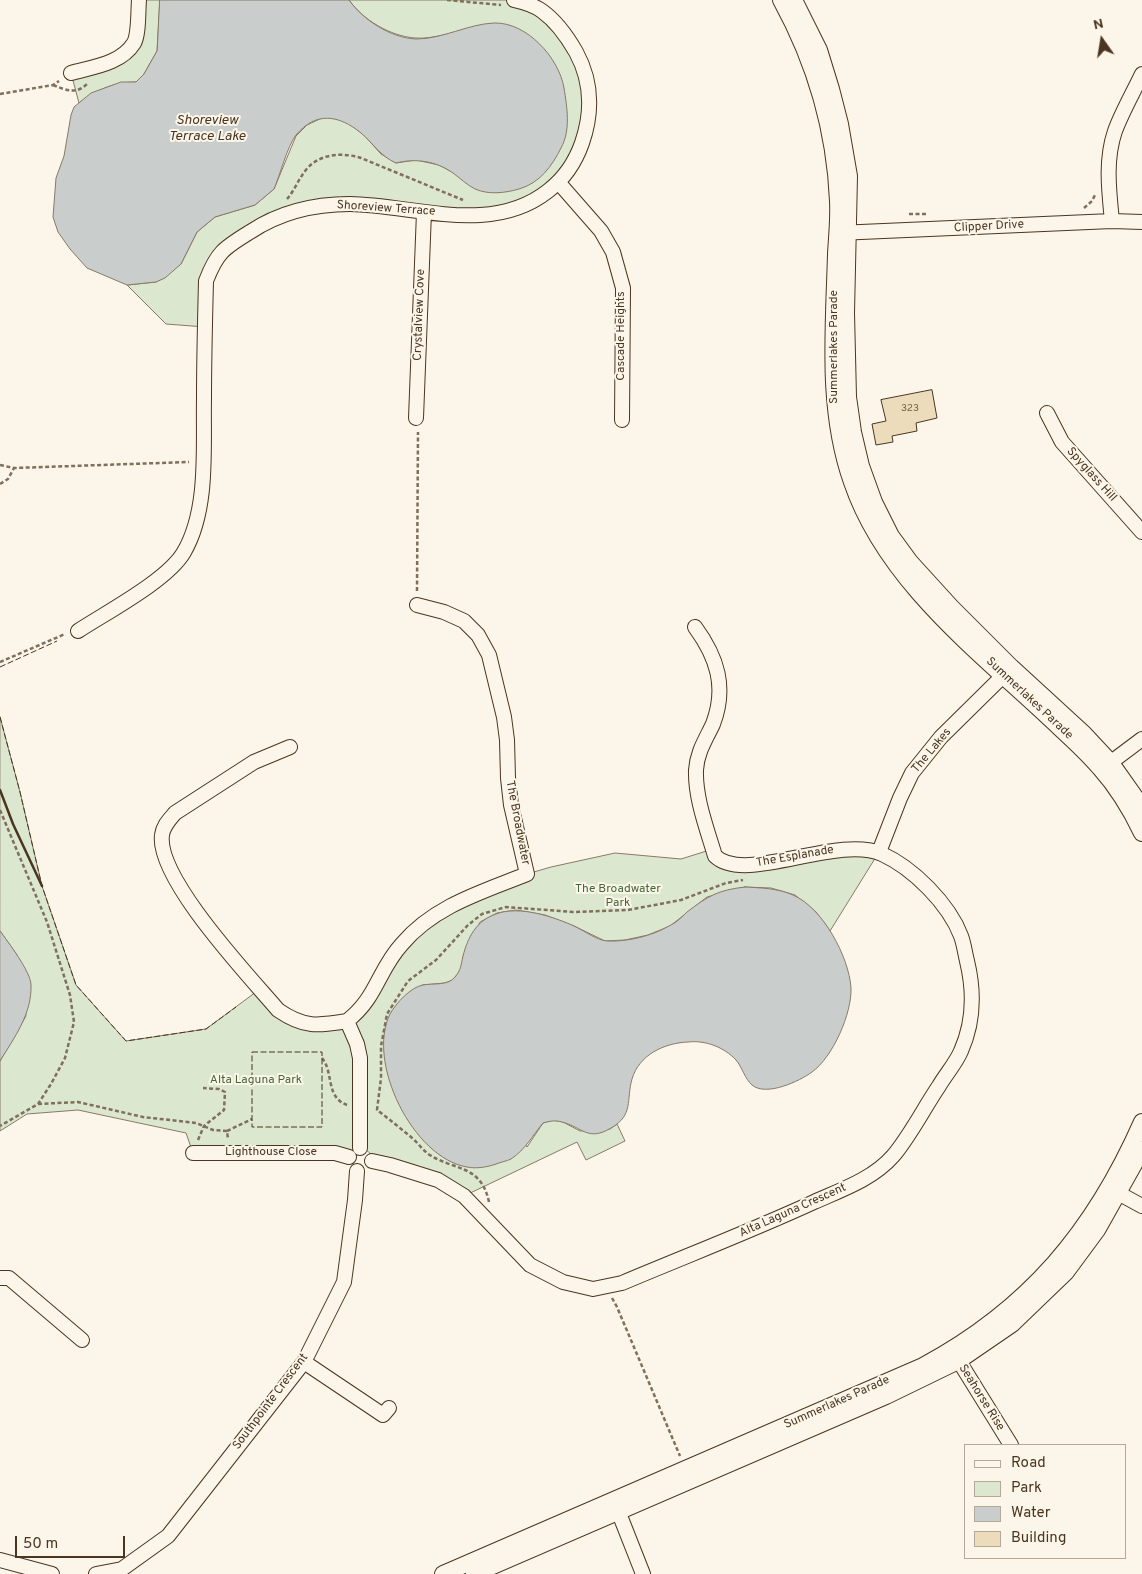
<!DOCTYPE html>
<style>
body{margin:0}
#map{position:relative;width:1142px;height:1574px;overflow:hidden;background:#fbf6e9;font-family:Overpass,sans-serif}
canvas{display:block}
.legend{position:absolute;left:964px;top:1444px;width:162px;height:115px;box-sizing:border-box;background:#fbf6e9;border:1px solid #b4a999;margin:0;padding:6px 9px;list-style:none;font-size:15px;color:#4a3520}
.legend li{display:flex;align-items:center;gap:10px;height:25px}
.legend b{width:25px;border:1px solid #b4a999}
.north{position:absolute;left:1077px;top:15px;width:50px;height:50px;-webkit-text-stroke:4px #fbf6e9;paint-order:stroke;rotate:347deg;font-size:14px;font-weight:700;line-height:20px;text-align:center;color:#4a3520}
.north::after{content:'';display:block;margin:auto;width:18px;height:22px;background:#4a3520;clip-path:polygon(50% 0,100% 100%,50% 72%,0 100%)}
.scale{position:absolute;left:15px;top:1536px;width:110px;height:22px;box-sizing:border-box;border:2px solid #4a3520;border-top:0;padding-left:6px;font-size:15px;line-height:18px;white-space:nowrap;color:#4a3520;-webkit-text-stroke:4px #fbf6e9;paint-order:stroke}
</style>
<div id="map">
<canvas width="1142" height="1574"></canvas>
<ul class="legend">
<li><b style="height:6px;background:#fbf6e9"></b>Road</li>
<li><b style="height:14px;background:#dce7d0"></b>Park</li>
<li><b style="height:14px;background:#c9cecd"></b>Water</li>
<li><b style="height:14px;background:#ecdcbc"></b>Building</li>
</ul>
<div class="north">N</div>
<div class="scale">50 m</div>
</div>
<script>
const ctx = document.querySelector('canvas').getContext('2d');
ctx.lineJoin = 'round';
function fillPath(path, color) {
  ctx.fillStyle = color;
  ctx.fill(path, 'evenodd');
}
function trace(path, color, width, dash) {
  ctx.strokeStyle = color;
  ctx.lineWidth = width;
  ctx.lineCap = dash ? 'butt' : 'round';
  ctx.setLineDash(dash || []);
  ctx.stroke(path);
}
function drawText(font, color, halo, rows, align = 'center') {
  ctx.font = font + ' Overpass,sans-serif';
  ctx.lineWidth = 4;
  ctx.setLineDash([]);
  ctx.textBaseline = 'middle';
  ctx.strokeStyle = halo;
  ctx.fillStyle = color;
  for (const [text, x, y, turn = 0] of rows) {
    ctx.save();
    ctx.translate(x, y);
    ctx.rotate((+turn || 0) * Math.PI / 180);
    ctx.textAlign = isNaN(turn) ? turn : align;
    if (halo) ctx.strokeText(text, 0, 0);
    ctx.fillText(text, 0, 0);
    ctx.restore();
  }
}
const green = new Path2D(`
 M139,0H160L157,51L144,74L136,82C114,82 96,90 79,103L71,73L105,64L134,42Z
 M349,0H514L555,23L590,94L569,172L503,213L351,204L288,213L213,263L205,327L166,324L127,285L156,282L181,264L197,232L215,217L255,205L274,189L296,136L307,125L324,117L338,118L348,123L363,134L381,154L396,163L416,160L439,165L450,171L483,25C466,29 432,40 415,38C390,36 363,20 349,0Z
 M0,717L20,792L42,886L76,985L126,1041L206,1029L260,989L292,1020L347,1021L424,922L527,874L551,867L615,853L681,859L713,849L721,861L879,852L830,931L816,912L795,895L771,888L745,887L707,897L670,926L648,935L625,940L605,941L574,926L545,915L516,910L497,913L480,922L463,957L462,968L453,980L445,983L422,985L527,1147L543,1123L553,1120L563,1122L580,1131L610,1129L617,1124L625,1141L586,1160L577,1142L464,1196L372,1156C367,1148 358,1146 351,1154L193,1153L186,1133L78,1110L27,1114L0,1131V1061L26,1016L17,955L0,931Z`);
fillPath(green, '#dce7d0');
trace(green, '#887966', 1);
const water = new Path2D(`
 M160,0H349C363,20 391,38 416,39C443,39 468,24 494,23C527,22 559,58 564,88C567,107 571,130 561,148C552,166 540,183 519,189C505,193 489,195 475,189C467,185 460,178 453,173C436,161 416,158 396,163C380,156 373,143 361,133C339,115 316,111 296,135C287,147 280,175 274,189L255,205L215,217L197,232L181,264L165,278L156,282L127,285L87,268L70,249L58,232L53,217L56,178L64,156L71,115L74,107L91,93L121,82H136L144,74L157,51Z
 M745,887C761,888 777,888 793,895C823,908 849,957 851,988C852,1013 833,1057 812,1072C800,1081 766,1097 752,1085C745,1079 742,1067 736,1060C724,1047 705,1040 688,1042C664,1043 639,1055 632,1079C626,1100 634,1115 611,1128C588,1142 582,1127 562,1122C555,1120 550,1121 543,1123C532,1136 526,1149 511,1159C507,1161 501,1162 496,1164C488,1167 476,1169 467,1167C413,1158 366,1062 390,1014C396,1003 411,987 423,985C434,983 448,986 455,977C461,970 461,965 463,956C468,937 476,921 496,914C519,905 555,917 576,927C586,932 597,940 607,941C627,942 652,936 669,926C676,923 682,917 687,912C708,896 718,890 745,887Z
 M0,931C8,942 31,972 31,985C32,1014 14,1038 0,1061Z`);
fillPath(water, '#c9cecd');
trace(water, '#887966', 1);
const building = new Path2D(`
 M932,390L937,418L916,423L917,431L892,436L893,442L876,445L872,424L886,421L881,400Z`);
fillPath(building, '#ecdcbc');
trace(building, '#4a3520', 1);
const minor = new Path2D(`
 M71,73C92,67 121,64 134,43C139,34 138,11 139,0
 M559,183L601,231L613,252L623,288L622,420
 M1112,221C1109,191 1105,160 1115,131C1122,112 1133,93 1142,74
 M838,233L1112,221L1142,222
 M1047,413L1062,442L1142,532
 M416,418L424,212
 M78,631C107,612 168,580 184,552C209,509 203,447 204,399C204,359 205,320 206,281C217,252 224,248 250,232C280,212 314,204 350,204C415,205 491,236 548,191C565,178 575,163 582,143C593,111 592,81 576,52C568,38 556,21 542,11C535,6 523,2 514,0
 M290,747L254,762L175,813C169,820 163,826 162,835C156,878 250,977 278,1010C304,1028 318,1026 347,1021
 M1102,769L1142,739
 M879,852L900,798L912,773L941,737L1010,669
 M360,1148V1058L357,1044L347,1021C377,998 378,970 402,944C434,906 482,892 527,874L511,805L508,778L507,740L504,717L489,655L478,635L464,621L444,612L417,605
 M193,1153H335L349,1157
 M372,1161L390,1165L438,1180L464,1196L530,1265L563,1282L593,1289L622,1283C686,1256 751,1231 814,1202C841,1190 873,1179 893,1156C910,1136 924,1108 939,1086C946,1074 956,1063 961,1051C974,1022 974,990 967,961C965,953 964,944 961,936C949,904 913,868 882,854C837,834 745,885 715,856C707,829 695,798 696,770C697,752 706,739 713,724C727,687 717,657 695,627
 M1109,1188L1142,1206
 M0,1278H9L82,1340
 M954,1353L1011,1445
 M304,1362L383,1415L389,1408
 M615,1503L643,1574
 M0,1560L52,1574
 M96,1574L122,1569L168,1536L304,1362L344,1282L355,1200L357,1171`);
const tertiary = new Path2D(`
 M781,0C815,62 835,130 838,201C839,218 837,236 836,254C834,329 826,409 852,482C885,579 973,647 1046,715C1064,732 1084,749 1100,768C1117,787 1131,810 1142,833
 M794,0L819,50L831,89L840,124L849,176L846,313L848,397L853,432L861,466L874,502L891,536L910,562L951,607L1011,667L1084,734L1111,763L1142,807
 M443,1574L923,1366C1029,1309 1094,1231 1142,1122
 M474,1574L886,1396L958,1361L1012,1324L1066,1272L1097,1230L1142,1150`);
trace(minor, '#4a3520', 16);
trace(tertiary, '#4a3520', 18);
trace(new Path2D(`
 M447,0L501,5
 M53,85C66,90 76,95 87,84
 M0,94L53,85L59,81
 M287,199C296,189 301,172 312,164C325,153 346,153 361,158L463,200
 M1084,208L1092,201L1095,195
 M909,214H926
 M0,465L14,468L189,462
 M0,484L8,479L14,468
 M417,591L418,432
 M0,662L65,634
 M0,810L47,922L70,995L74,1022L65,1058L51,1084L38,1104L0,1126
 M322,1058C334,1072 325,1097 347,1105
 M38,1104L78,1102L143,1117L196,1123L213,1130L227,1131L228,1139
 M227,1131L252,1119
 M198,1140L204,1126L224,1110L225,1092L219,1089L203,1088
 M489,1202C481,1164 454,1171 428,1154C422,1149 417,1142 411,1137C400,1128 389,1119 377,1110L381,1078V1046L387,1014L408,981L436,960L468,925L482,914L506,907L573,912L628,910L681,900L726,883L743,880
 M612,1298L617,1307L680,1456`), '#7f6f5c', 2.5, [4, 2.5]);
trace(minor, '#fbf6e9', 14);
trace(tertiary, '#fbf6e9', 16);
trace(new Path2D(`
 M0,667L57,641
 M0,717L20,792L42,886L76,985L126,1041L206,1029L236,1007
 M252,1052H322V1127H252Z`), '#4a3520', 1, [6, 2.5]);
trace(new Path2D(`
 M0,790L13,824L42,886`), '#4a3520', 2.5);
drawText('10px', '#725f47', null, [
 ["323",910,409]
]);
drawText('12px', '#4a3520', '#fbf6e9', [
 ["Shoreview Terrace",386,209,4],
 ["Clipper Drive",989,227,-3],
 ["Crystalview Cove",420,315,-88],
 ["Cascade Heights",622,336,-90],
 ["Summerlakes Parade",835,347,-90],
 ["Spyglass Hill",1091,475,48],
 ["Summerlakes Parade",1029,699,43],
 ["The Lakes",932,751,-50],
 ["The Broadwater",517,823,79],
 ["The Esplanade",795,857,-10],
 ["Lighthouse Close",271,1153],
 ["Alta Laguna Crescent",793,1211,-24],
 ["Seahorse Rise",981,1398,58],
 ["Southpointe Crescent",271,1402,-53],
 ["Summerlakes Parade",837,1403,-24]
]);
drawText('12px', '#436837', '#fbf6e9', [
 ["The Broadwater",618,890],
 ["Park",618,904],
 ["Alta Laguna Park",256,1081]
]);
drawText('italic 14px', '#4a3520', '#fbf6e9', [
 ["Shoreview",207,121],
 ["Terrace Lake",207,137]
]);
</script>
